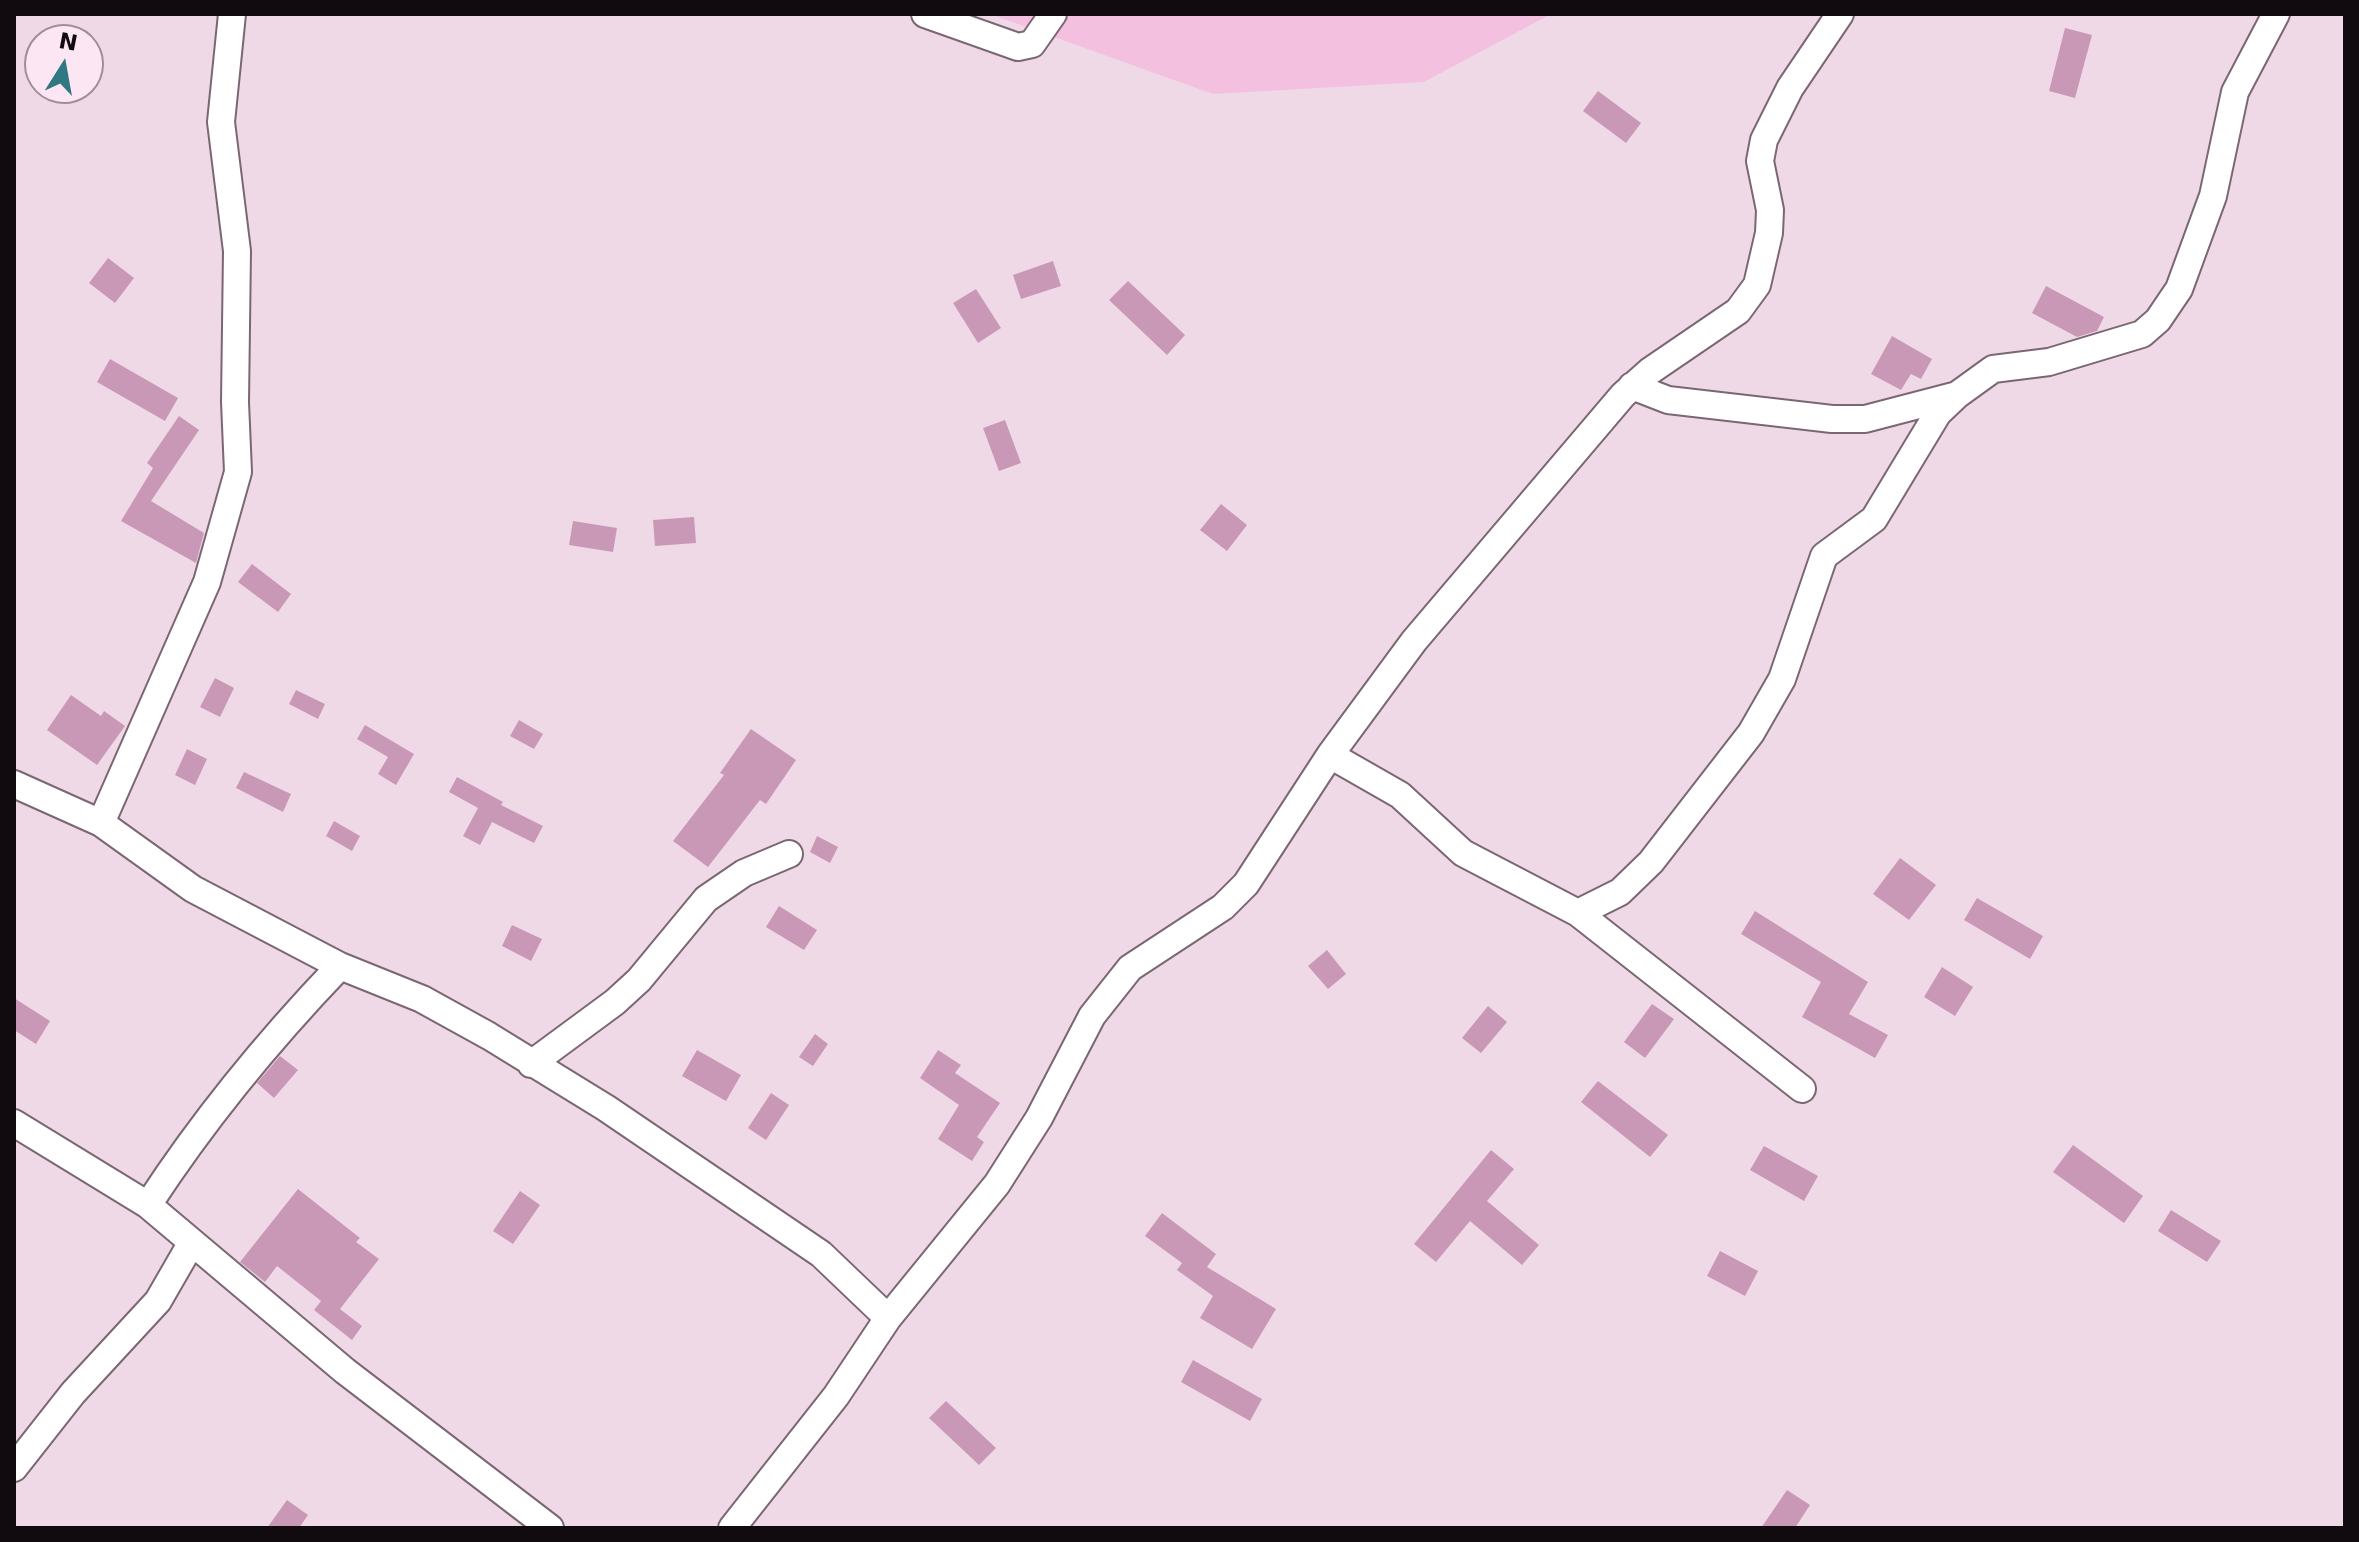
<!DOCTYPE html>
<style>
body{margin:0}
#map{position:relative;width:2359px;height:1542px;overflow:hidden;background:#f0d9e7;font-family:"DejaVu Sans",sans-serif}
canvas{display:block}
.frame{position:absolute;inset:0;border:16px solid #110a0f;pointer-events:none}
.north{position:absolute;left:24px;top:24px;width:80px;height:80px;box-sizing:border-box;background:#fde6f4;border:2px solid #9f8e98;border-radius:50%;rotate:11deg;font-size:22px;font-weight:700;line-height:32px;text-align:center;color:#110a0f}
.north::after{content:'';display:block;margin:auto;width:28px;height:36px;background:#307882;clip-path:polygon(50% 0,100% 100%,50% 72%,0 100%)}
</style>
<div id="map">
<canvas width="2359" height="1542"></canvas>
<div class="frame"></div>
<div class="north">N</div>
</div>
<script>
const ctx = document.querySelector('canvas').getContext('2d');
ctx.lineJoin = 'round';
function fillPath(path, color) {
  ctx.fillStyle = color;
  ctx.fill(path, 'evenodd');
}
function trace(path, color, width, dash) {
  ctx.strokeStyle = color;
  ctx.lineWidth = width;
  ctx.lineCap = dash ? 'butt' : 'round';
  ctx.setLineDash(dash || []);
  ctx.stroke(path);
}
fillPath(new Path2D(`
 M990,14H1551L1424,82L1213,94Z`), '#f3c0e0');
fillPath(new Path2D(`
 M2065,28L2092,35L2075,98L2049,91Z
 M1598,91L1641,123L1626,143L1583,111Z
 M108,258L134,278L115,303L89,283Z
 M1053,261L1061,286L1021,299L1013,275Z
 M1128,281L1185,335L1167,355L1109,300Z
 M2046,286L2104,317L2097,331L2077,337L2032,313Z
 M976,289L1001,328L978,343L953,303Z
 M1892,336L1932,359L1921,379L1911,374L1901,390L1871,374Z
 M110,359L178,398L165,421L97,382Z
 M179,416L199,430L151,501L204,533L196,563L121,521L153,468L147,463Z
 M1005,420L1021,463L999,471L983,428Z
 M1221,504L1247,525L1227,551L1200,530Z
 M694,517L696,543L655,546L653,520Z
 M573,521L617,528L613,552L569,545Z
 M252,564L291,594L278,612L238,582Z
 M215,678L234,688L220,717L200,707Z
 M296,690L325,704L318,719L289,704Z
 M71,695L101,716L104,711L125,726L97,765L47,730Z
 M519,720L543,734L534,749L510,736Z
 M365,725L414,754L396,785L378,774L388,757L357,739Z
 M751,729L796,760L766,804L760,800L708,867L673,841L724,775L720,773Z
 M187,749L207,759L195,785L175,775Z
 M244,772L291,794L283,812L236,788Z
 M457,777L503,802L501,805L543,826L534,843L492,822L480,845L463,836L478,808L449,792Z
 M334,821L360,836L352,851L326,836Z
 M817,836L838,847L830,863L810,852Z
 M1900,858L1936,885L1909,920L1873,894Z
 M1977,898L2043,936L2030,959L1964,920Z
 M779,906L817,930L804,950L766,927Z
 M1755,911L1868,982L1849,1014L1888,1035L1875,1058L1802,1017L1821,982L1741,934Z
 M512,925L542,939L531,961L502,946Z
 M1327,950L1346,974L1328,989L1308,966Z
 M1942,967L1973,987L1955,1016L1924,997Z
 M14,998L50,1021L36,1044L14,1030Z
 M1652,1004L1674,1019L1645,1058L1624,1042Z
 M1488,1006L1507,1022L1481,1053L1462,1038Z
 M815,1034L828,1044L813,1066L799,1057Z
 M697,1050L741,1075L726,1101L682,1076Z
 M938,1050L961,1065L955,1073L1000,1103L977,1137L984,1142L972,1161L938,1139L959,1105L920,1078Z
 M280,1056L298,1070L274,1098L257,1083Z
 M1598,1081L1668,1135L1650,1157L1581,1102Z
 M771,1093L789,1105L766,1140L748,1128Z
 M2073,1145L2143,1196L2124,1223L2053,1172Z
 M1764,1146L1818,1176L1804,1201L1750,1170Z
 M1491,1150L1514,1169L1487,1201L1539,1245L1522,1265L1470,1221L1436,1262L1414,1244Z
 M298,1189L360,1238L356,1242L379,1259L340,1309L362,1326L352,1340L314,1310L321,1301L277,1266L265,1282L240,1262Z
 M520,1191L540,1205L513,1244L493,1231Z
 M2171,1210L2221,1241L2207,1262L2158,1231Z
 M1162,1213L1216,1254L1207,1267L1276,1309L1252,1349L1200,1318L1213,1296L1177,1270L1182,1263L1145,1236Z
 M1720,1251L1758,1271L1745,1296L1707,1276Z
 M1193,1360L1262,1399L1250,1421L1181,1382Z
 M946,1401L996,1448L979,1465L929,1418Z
 M1787,1490L1810,1505L1795,1528H1761Z
 M287,1500L308,1515L299,1528H267Z`), '#ca98b7');
const minor = new Path2D(`
 M925,14L1018,47L1032,44L1053,14
 M1632,386L1668,400L1832,419H1865L1957,395
 M1330,755L1400,795L1463,853L1578,913L1802,1089
 M14,784L101,823L193,889L340,966L422,999L489,1036L606,1108L821,1254L888,1318
 M101,823L207,582L238,472L235,402L237,251L221,122L232,14
 M1578,913L1620,892L1651,862L1751,733L1782,679L1824,556L1874,519L1938,413L1957,395L1993,369L2049,362L2142,334L2158,320L2179,289L2213,196L2235,92L2276,14
 M531,1064L615,1002L639,980L706,899L744,873L789,854
 M14,1123L148,1205L345,1371L550,1528
 M148,1205C204,1119 269,1040 340,966
 M14,1468L73,1393L158,1301L192,1242
 M732,1528L836,1396L888,1318L997,1184L1039,1118L1092,1016L1130,968L1223,907L1246,884L1330,755L1414,641L1623,395L1650,371L1738,311L1757,285L1769,233L1770,210L1760,161L1764,140L1790,88L1840,14`);
trace(minor, '#7b6673', 30);
trace(minor, '#fff', 26);
</script>
